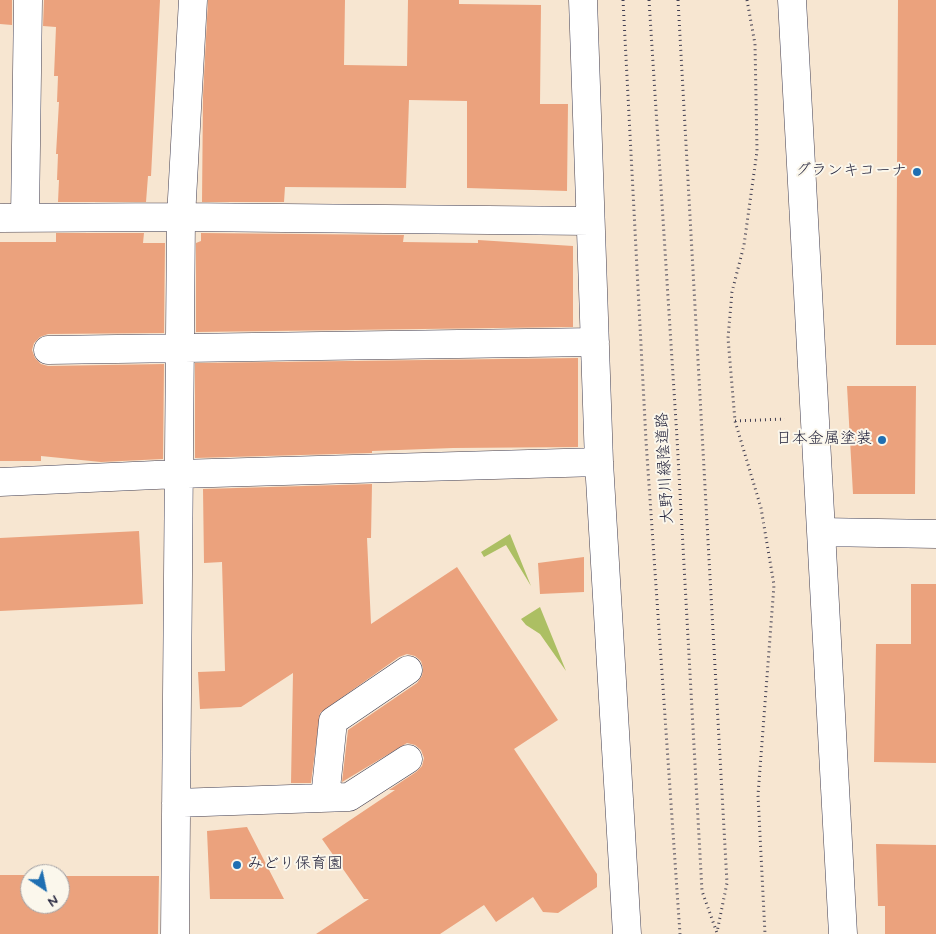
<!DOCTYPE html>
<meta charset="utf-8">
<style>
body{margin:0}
#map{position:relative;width:936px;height:934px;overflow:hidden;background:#f7e6d1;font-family:Mynerve,sans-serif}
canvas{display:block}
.north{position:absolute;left:20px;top:864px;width:50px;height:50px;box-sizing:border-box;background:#fbf7ec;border:1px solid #a4a2a5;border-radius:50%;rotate:146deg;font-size:14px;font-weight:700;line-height:20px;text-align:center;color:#22223b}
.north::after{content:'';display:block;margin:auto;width:18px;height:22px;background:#1f6fb2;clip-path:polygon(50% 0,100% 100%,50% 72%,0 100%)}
</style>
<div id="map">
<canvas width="936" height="934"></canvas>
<div class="north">N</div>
</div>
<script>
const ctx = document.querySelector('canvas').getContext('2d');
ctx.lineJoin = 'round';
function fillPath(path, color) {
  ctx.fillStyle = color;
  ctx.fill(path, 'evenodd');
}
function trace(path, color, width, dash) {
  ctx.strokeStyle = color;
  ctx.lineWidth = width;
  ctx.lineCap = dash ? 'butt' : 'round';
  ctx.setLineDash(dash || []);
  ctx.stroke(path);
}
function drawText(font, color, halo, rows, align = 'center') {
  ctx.font = font + ' Mynerve,"Klee One",sans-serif';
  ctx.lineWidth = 4;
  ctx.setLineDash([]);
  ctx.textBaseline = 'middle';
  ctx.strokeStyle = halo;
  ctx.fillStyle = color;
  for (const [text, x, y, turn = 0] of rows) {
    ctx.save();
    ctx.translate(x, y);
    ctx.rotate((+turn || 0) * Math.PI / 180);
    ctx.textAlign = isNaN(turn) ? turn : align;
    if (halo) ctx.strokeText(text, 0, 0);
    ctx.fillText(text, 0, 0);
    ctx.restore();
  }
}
fillPath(new Path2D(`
 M510,534L531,586L506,545L484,557L481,552Z
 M540,607L566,671L540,634L526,625L521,619Z`), '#acbf63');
fillPath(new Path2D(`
 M0,0H12V25L0,24Z
 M44,0H160L151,176H148L146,202H58L59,180H57L58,154H56L59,102H57L58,76H54L56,27L43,26Z
 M208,0H345L344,65L407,66L408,0H459V4L541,5L540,104H568L567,191L467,188V101L409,100L406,188L285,187L284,202H202L203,96Z
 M898,0H936V345H896Z
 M56,233H144L143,243H165L164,333L48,334L40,337L34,343L32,350L35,358L41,364L48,366L164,364L163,459L101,462L41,456V461H0V242H56Z
 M201,233L404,235L403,242L478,243V240L573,246V327L196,332V243L201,241Z
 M578,358V447L453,448L372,451V453L195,458V363Z
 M847,386H916L915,494H853Z
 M372,484L371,538H367L371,624L457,567L558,720L514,749L597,874V887L558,913L543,912L533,897L496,922L484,905L440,934H316L369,899H364L322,839L395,790H389L416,772L422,766L424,758L421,750L415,745L407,743L342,782L348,730L417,683L422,676L423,668L421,661L415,656L407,654L399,657L320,713L311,783H291L293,673L241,707L200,709L198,672L225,671L222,562L204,563L203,489Z
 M139,531L143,604L0,611V538Z
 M584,557V592L540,594L538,563Z
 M911,584H936V763L874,762L876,644H911Z
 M247,827L284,899H210L207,831Z
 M876,844L936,845V934H885V906H878Z
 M0,875H30V904H60V876H159L158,934H0Z`), '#eba27d');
const minor = new Path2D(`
 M583,0L599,462L627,934
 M792,0L843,934
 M0,218L181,217L590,221
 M25,218L28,0
 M48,350L595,342
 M0,482L178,474L599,462
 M821,532L936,534
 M325,798L333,721L408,670
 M176,803L349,797L408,759
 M175,934L181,217L193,0`);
trace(minor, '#423f52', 29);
trace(new Path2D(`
 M623,0L646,441L680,934
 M649,0L677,438L702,891L717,933
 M678,0L727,883L717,932
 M747,0L755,44L757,151L744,245L732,292L728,338L735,421L761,508L774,585L758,795L765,934
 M735,421L785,419`), '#423f52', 3, [1, 4]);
trace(minor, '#fff', 28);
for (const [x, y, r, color] of [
 [917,172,5,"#1f6fb2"],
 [882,440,5,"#1f6fb2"],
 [237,865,5,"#1f6fb2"]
]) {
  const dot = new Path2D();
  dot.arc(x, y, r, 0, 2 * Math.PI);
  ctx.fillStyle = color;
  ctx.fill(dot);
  trace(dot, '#fbf7ec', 2);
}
drawText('16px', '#22223b', '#fbf7ec', [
 ["グランキコーナ",907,172],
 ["日本金属塗装",872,440],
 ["みどり保育園",247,865,"left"]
], 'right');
drawText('16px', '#22223b', '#fbf7ec', [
 ["大野川緑陰道路",666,468,-93]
]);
</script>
